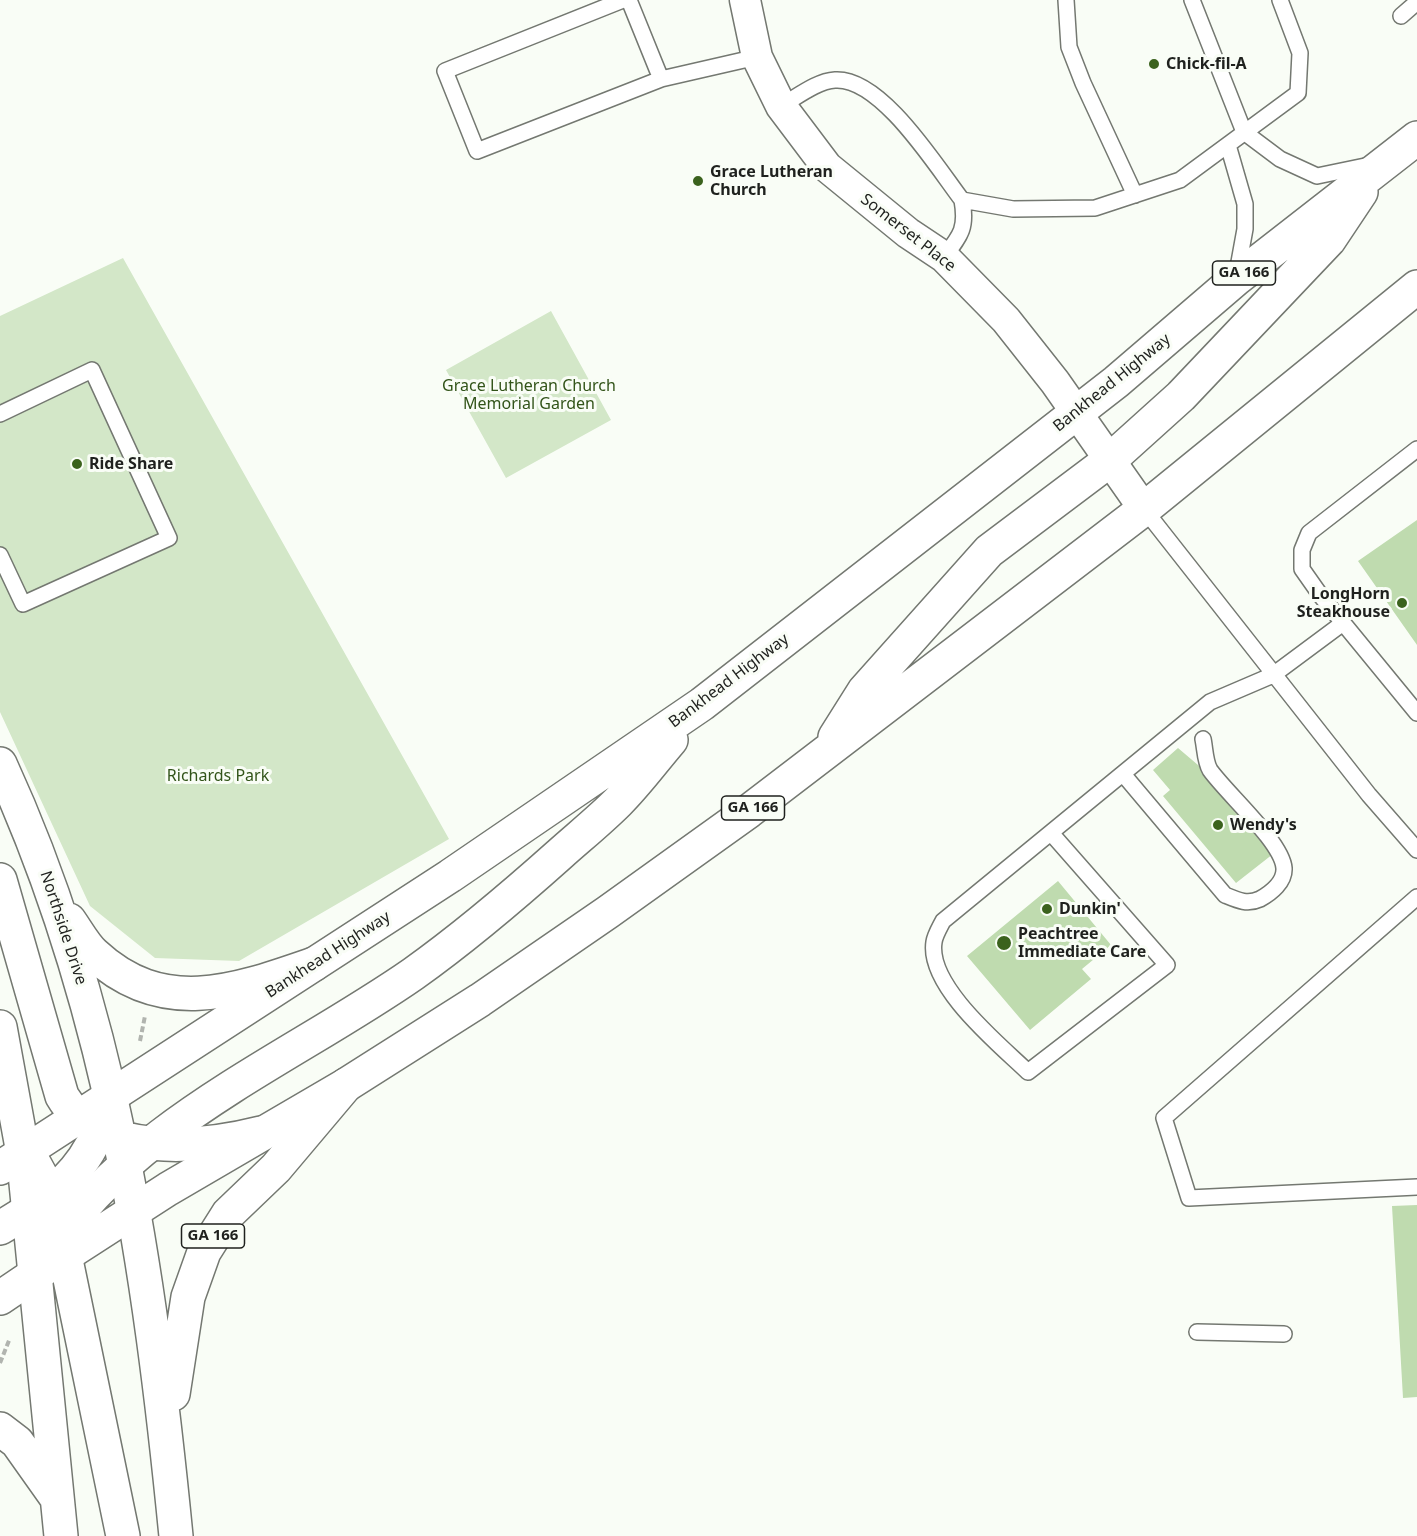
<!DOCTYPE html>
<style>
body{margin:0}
canvas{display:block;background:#f9fdf6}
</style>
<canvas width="1417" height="1536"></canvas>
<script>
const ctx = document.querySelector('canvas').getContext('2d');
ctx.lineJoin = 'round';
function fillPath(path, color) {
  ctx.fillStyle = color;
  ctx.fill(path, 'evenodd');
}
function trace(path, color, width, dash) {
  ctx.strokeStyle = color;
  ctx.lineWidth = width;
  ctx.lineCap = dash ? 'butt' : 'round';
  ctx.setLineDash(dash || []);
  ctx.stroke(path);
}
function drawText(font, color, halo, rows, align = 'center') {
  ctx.font = font + ' "Noto Sans",sans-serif';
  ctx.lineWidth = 6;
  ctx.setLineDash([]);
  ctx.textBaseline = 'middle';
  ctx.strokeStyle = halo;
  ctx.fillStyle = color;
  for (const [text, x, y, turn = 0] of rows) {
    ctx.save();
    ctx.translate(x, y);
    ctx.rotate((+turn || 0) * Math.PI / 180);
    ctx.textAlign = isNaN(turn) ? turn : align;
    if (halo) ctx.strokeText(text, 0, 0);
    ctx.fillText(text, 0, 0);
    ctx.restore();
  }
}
fillPath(new Path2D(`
 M123,258L449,839L239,961L155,958L90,906L0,712V316Z
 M551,311L611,420L506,478L446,370Z`), '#d3e7c8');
fillPath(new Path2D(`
 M1417,520V645L1358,561Z
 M1178,748L1198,765L1273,854L1236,883L1163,796L1170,790L1153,770Z
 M1058,881L1111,945L1082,969L1091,979L1030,1030L967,956Z
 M1417,1205V1397L1403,1398L1392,1206Z`), '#bfdbaf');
const service = new Path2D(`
 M623,0L445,71L477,151L661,79L757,57
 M629,0L661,79
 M1066,0L1069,47L1083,83L1135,195
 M1192,0L1244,132L1280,159L1317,176L1370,165
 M1401,16L1417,2
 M781,106C797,97 817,81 835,80C881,77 936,166 962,200C967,228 961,235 944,257
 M1228,145L1245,204V229L1237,273
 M962,200L1013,209L1095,208L1180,180L1298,93L1300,53L1280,0
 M0,414L92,370L169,538L23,604L0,555
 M1417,449L1309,533L1302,550V569L1321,596L1417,713
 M1144,509L1369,795L1417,850
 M1123,774L1225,895C1237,900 1247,905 1260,899C1271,893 1285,882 1284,868C1282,842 1227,794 1210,770C1205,762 1205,748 1203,739
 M1051,833L1167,965L1028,1072C1000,1045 927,986 934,942C935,935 940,927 943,921L1210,702L1273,675L1343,623
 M1417,897L1164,1118L1189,1198L1417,1187
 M1197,1332L1284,1334`);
const minor = new Path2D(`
 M745,0L757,57L781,106L827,167L908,233L944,257L1006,320L1055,382L1144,509`);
const secondary = new Path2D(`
 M0,1168L23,1153
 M0,1228C36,1207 72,1183 92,1145C99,1131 103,1116 109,1102
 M0,1298L37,1273`);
const primary = new Path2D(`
 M835,737L864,691L989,551L1110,460L1181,396L1329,240L1361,192
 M23,1153L450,876L702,704L1116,382L1236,279L1417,138
 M47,1256C127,1126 291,1059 413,974C465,937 513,896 560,854C579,837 600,820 618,802C637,783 653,761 671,740
 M41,1271L168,1189L346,1085L480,1000L608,912L749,811L1144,509L1417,287`);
const trunk = new Path2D(`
 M0,764C112,1007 150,1272 176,1536
 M0,880L62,1096C98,1158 202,1148 261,1133
 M69,920C77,931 84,945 94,954C163,1018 236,991 314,964
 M0,1027L23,1153L61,1536
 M35,1165L47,1187L65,1255L123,1536
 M173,1394L188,1297L204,1252L228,1214L276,1168L346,1085
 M0,1429L17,1442L56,1497`);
trace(service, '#747871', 18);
trace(minor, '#747871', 33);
trace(secondary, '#747871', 36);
trace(primary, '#747871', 36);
trace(trunk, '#747871', 36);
trace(new Path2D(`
 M140,1041L145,1016
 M0,1363L10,1338`), '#b1b4af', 4, [6, 3]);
trace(service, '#fff', 15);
trace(minor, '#fff', 30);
trace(secondary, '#fff', 33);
trace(primary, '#fff', 33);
trace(trunk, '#fff', 33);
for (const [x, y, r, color] of [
 [1154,64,6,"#3b621d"],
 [698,181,6,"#3b621d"],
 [77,464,6,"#3b621d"],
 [1402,603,6,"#3b621d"],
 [1218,825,6,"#3b621d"],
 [1047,909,6,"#3b621d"],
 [1004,943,8,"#3b621d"]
]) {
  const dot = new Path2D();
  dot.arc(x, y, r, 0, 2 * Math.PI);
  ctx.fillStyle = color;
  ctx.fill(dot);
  trace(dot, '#f9fdf6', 2);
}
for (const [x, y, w] of [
 [1244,273,63],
 [753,808,63],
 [213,1236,63]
]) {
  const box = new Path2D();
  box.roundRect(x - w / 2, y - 12, w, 24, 4.5);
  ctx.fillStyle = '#f9fdf6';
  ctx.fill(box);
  trace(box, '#1f211e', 1.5);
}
drawText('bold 15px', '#1f211e', null, [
 ["GA 166",1244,273],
 ["GA 166",753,808],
 ["GA 166",213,1236]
]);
drawText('bold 16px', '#1f211e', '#f9fdf6', [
 ["Chick-fil-A",1166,64],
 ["Grace Lutheran",710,172],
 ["Church",710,190],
 ["Ride Share",89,464],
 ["LongHorn",1390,594,"right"],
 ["Steakhouse",1390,612,"right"],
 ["Wendy's",1230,825],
 ["Dunkin'",1059,909],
 ["Peachtree",1018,934],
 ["Immediate Care",1018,952]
], 'left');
drawText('16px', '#1f211e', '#f9fdf6', [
 ["Somerset Place",908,233,38],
 ["Bankhead Highway",1112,383,-39],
 ["Bankhead Highway",729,681,-37],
 ["Northside Drive",63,928,72],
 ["Bankhead Highway",328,955,-33]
]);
drawText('16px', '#325419', '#f9fdf6', [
 ["Grace Lutheran Church",529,386],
 ["Memorial Garden",529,404],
 ["Richards Park",218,776]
]);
</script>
